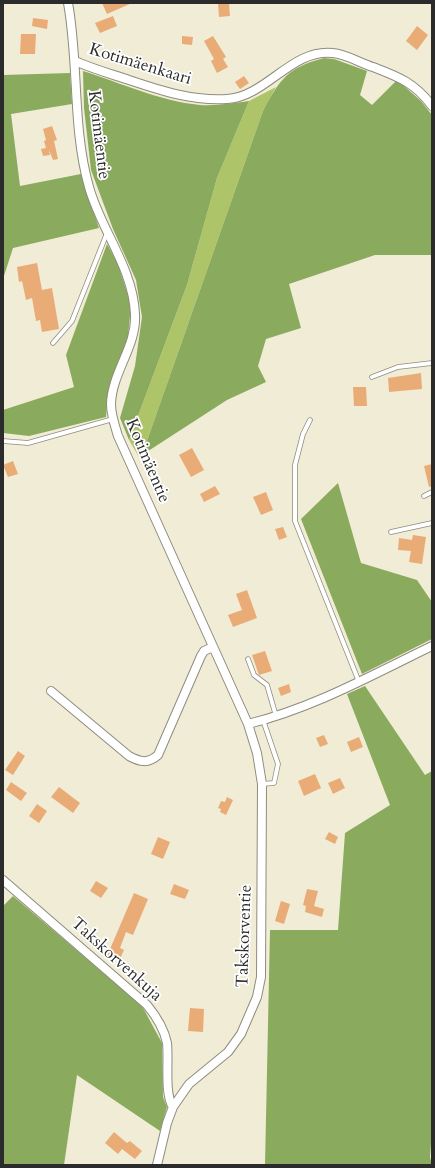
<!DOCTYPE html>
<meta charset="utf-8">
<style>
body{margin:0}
#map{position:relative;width:435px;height:1168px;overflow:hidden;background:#f1ecd5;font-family:Cardo,serif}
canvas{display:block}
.frame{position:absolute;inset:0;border:4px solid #2b2b2b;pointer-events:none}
</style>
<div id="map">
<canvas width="435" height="1168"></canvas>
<div class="frame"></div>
</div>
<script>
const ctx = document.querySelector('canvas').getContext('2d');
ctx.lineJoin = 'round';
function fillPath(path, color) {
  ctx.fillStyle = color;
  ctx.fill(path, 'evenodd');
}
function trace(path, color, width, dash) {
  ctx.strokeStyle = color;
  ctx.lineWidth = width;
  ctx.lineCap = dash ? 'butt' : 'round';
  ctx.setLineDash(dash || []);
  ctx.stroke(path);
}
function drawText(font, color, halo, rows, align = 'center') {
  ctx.font = font + ' Cardo,serif';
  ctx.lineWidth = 3.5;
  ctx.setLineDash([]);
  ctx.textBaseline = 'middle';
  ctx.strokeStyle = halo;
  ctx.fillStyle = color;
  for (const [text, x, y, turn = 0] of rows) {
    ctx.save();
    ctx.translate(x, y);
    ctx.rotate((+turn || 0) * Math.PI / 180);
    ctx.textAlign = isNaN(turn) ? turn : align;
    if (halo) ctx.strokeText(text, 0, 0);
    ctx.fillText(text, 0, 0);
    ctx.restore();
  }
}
fillPath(new Path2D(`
 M276,87L263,111L142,455L139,457L129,440L187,285L217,178L249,101Z`), '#aec469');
fillPath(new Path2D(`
 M324,58L334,59L367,71L360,95L372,105L397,80L421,101L432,115V255H375L289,284L301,328L266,339L258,366L266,382L227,400L142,455L263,111C280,79 287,68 324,58Z
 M83,71C121,83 160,101 200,105C217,106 233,103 249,101L217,178L187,285L129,440L120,418L135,366L142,317L136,280L113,229L91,170L84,108Z
 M70,73L72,104L11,114L20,186L81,174L99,228L13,248L3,279V75Z
 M107,244L118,264L131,305L128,337L108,393L106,417L29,436L3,433V410L74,387L66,355Z
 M338,483L361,563L417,580L432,602V639L362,674L301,519Z
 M365,686L425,775L432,771V1130L430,1157L432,1165H265L270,930H338L345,833L390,805L347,694Z
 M13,896L142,1006L162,1043L163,1097L167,1107L160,1131L77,1075L64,1165H3V906Z`), '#8aaa5d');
fillPath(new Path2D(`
 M102,3H132L107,14Z
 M218,3H229L230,16L219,17Z
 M113,16L117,26L100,33L95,23Z
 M33,18L48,20L47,29L32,26Z
 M417,26L428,35L417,50L406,41Z
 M21,34H36L35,54H20Z
 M182,36L193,37L192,45L182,44Z
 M213,36L226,57L223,59L228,67L217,73L211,61L214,59L204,41Z
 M244,76L249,83L240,89L235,82Z
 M52,126L57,140L54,141L58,159L53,160L49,150L50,155L43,156L41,149L46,148L44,141L46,140L43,129Z
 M37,263L42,290L52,288L59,329L42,332L40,320L36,321L32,298L26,300L22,281L19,282L17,267Z
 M421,373L422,389L389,392L388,378Z
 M353,387H366L367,406H354Z
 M192,448L204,470L191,477L179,455Z
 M13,461L18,474L8,477L3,465Z
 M432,464V486L429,487L424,466Z
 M215,486L220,494L204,502L200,494Z
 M266,492L273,510L261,515L253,497Z
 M283,527L287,537L279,540L275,529Z
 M413,535L426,537L422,564L409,562L411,551L398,550L399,538L412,540Z
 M247,590L257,618L233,627L228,615L242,610L236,594Z
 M265,651L272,671L259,675L252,655Z
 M289,684L291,692L281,696L278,688Z
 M324,735L328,744L320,747L316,738Z
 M359,737L363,747L351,752L347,742Z
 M18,751L25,756L13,775L5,770Z
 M315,774L321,788L304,796L298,781Z
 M340,778L345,788L333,794L328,783Z
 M11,782L27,793L21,801L6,790Z
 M59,787L80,803L73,813L51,797Z
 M227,797L233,800L226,815L220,812L221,809L218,808L221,801L225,802Z
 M37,804L47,811L39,823L29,816Z
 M329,832L338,837L335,844L325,839Z
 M158,837L170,842L163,859L151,854Z
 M96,881L108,888L101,898L90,891Z
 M174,884L189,890L185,899L170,894Z
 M307,889L318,891L314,906L324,909L322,917L305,912L306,906L303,905Z
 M134,893L148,899L133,935L126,932L120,948L124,950L119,961L107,956Z
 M281,901L290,904L284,924L275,921Z
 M190,1008L204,1009L203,1032L188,1031Z
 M114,1132L127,1143L130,1141L142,1151L135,1159L122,1149L118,1154L105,1143Z`), '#e9ac76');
const service = new Path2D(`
 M53,343L72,321L107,233
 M372,377L398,367L432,363
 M310,420L303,434L295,465V521L359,682
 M3,441L28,443L113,419
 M424,496L432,492
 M391,532L432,523
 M248,659L254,675L267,685L276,716
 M262,784L274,783L278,764L263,720`);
const minor = new Path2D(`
 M68,3C79,63 72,127 89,187C101,230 133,268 135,314C137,346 112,372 111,404C111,415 115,426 118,436L248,724C313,708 372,675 432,646
 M75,61C93,69 111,74 129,80C162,91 192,101 227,99C266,97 292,48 333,53C346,54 360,63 373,67C399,77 415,83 432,106
 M51,691L129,756C140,762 148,764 158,755L201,656L204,651L213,647
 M3,880L147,1005C156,1016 164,1028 167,1043C169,1061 164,1094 173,1107
 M157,1165L167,1123L173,1107L189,1084L228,1052L241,1034L257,997L261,977L262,784L257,753L248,724`);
trace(service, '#8e8c80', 5.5);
trace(minor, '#8e8c80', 10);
trace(service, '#fff', 4);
trace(minor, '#fff', 8);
drawText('17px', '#2b2b2b', '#fff', [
 ["Kotimäenkaari",140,65,17],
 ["Kotimäentie",98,135,83],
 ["Kotimäentie",147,461,67],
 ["Takskorventie",245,936,-88],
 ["Takskorvenkuja",116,960,42]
]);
</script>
